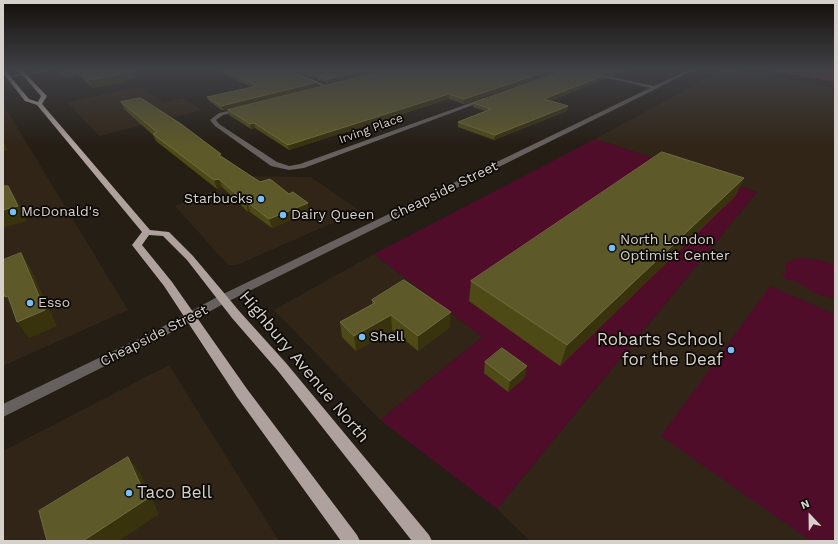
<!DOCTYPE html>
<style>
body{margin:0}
#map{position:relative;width:838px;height:544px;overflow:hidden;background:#251e15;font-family:"Work Sans",sans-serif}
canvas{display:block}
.frame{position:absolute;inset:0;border:4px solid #d6d1cb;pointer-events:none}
.north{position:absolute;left:790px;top:496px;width:40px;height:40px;-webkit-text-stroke:3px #0c0805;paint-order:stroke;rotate:338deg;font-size:11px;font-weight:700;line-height:16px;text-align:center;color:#d6d1cb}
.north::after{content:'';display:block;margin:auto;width:14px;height:18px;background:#d6d1cb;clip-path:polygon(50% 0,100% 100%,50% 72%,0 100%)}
</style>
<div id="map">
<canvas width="838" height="544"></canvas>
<div class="frame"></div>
<div class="north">N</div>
</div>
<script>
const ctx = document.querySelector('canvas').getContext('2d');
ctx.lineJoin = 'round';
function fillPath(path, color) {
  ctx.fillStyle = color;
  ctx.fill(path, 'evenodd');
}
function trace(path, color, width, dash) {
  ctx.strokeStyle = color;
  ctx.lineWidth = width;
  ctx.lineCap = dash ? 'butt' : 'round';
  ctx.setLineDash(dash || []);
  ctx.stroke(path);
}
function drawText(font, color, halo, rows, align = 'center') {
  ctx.font = font + ' "Work Sans",sans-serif';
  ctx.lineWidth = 3.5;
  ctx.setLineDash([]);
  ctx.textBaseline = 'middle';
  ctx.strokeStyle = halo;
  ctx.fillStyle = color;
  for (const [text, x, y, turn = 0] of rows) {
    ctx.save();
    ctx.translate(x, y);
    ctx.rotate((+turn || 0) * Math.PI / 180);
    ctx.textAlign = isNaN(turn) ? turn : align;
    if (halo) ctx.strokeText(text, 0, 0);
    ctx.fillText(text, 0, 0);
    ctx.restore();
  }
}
fillPath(new Path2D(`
 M722,70H736L835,88V541H530L497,509L757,192L595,139Z
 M140,87L164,103L183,98L202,110L99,136L67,102Z
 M3,104L128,310L3,366Z
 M251,176L311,177L360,211L237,265H228L175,206Z
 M374,254L482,337L380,420L274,310Z
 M169,365L279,541H3V451Z`), '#312517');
fillPath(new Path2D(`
 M595,139L757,192L497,509L380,420L482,337L374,254Z
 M800,258L820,260L835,265V299L817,294L793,280L788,281L781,273H786L785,266L787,262Z
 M770,286L835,314V541H811L661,436Z`), '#500d29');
fillPath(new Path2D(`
 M769,70H835V82Z`), '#732040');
fillPath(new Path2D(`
 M45,70H53L8,78L6,77Z
 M284,70H289L328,86L324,87Z
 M574,70H580L654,86L689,70H694L227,302L159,339L3,417V404L151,333L219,296L650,88Z
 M484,98L489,99L304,168L289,170L271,166L215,126L210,120L219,113L242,108V110L223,115L216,120L219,124L277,162L289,166L300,164Z`), '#66605e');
fillPath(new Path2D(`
 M3,70H5L29,99L38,102L41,96L18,70H22L47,96L42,104L150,230L169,232L193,256L240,312L286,363L429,535L432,541H412L278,371L232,318L187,260L163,236L149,235L142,245L172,282L247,389L357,535L360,541H341L237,397L164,286L132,245L142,232L37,105L25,101L3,73Z`), '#afa19e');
fillPath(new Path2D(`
 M57,70H133L136,78L125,80L126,82L93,88L78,75L66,78Z
 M216,70H288L318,87L223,111L209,101L207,97L251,87Z
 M292,70H384L328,83Z
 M562,70L464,104L449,99L289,150L255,128L251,129L229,115L228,110L400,72Z
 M585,70H629L613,76Z
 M605,75L604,79L550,101L568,106L567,111L494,140L458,127V122L485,111L473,107V103Z
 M121,102L221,156L260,182L309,212L272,228L250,212H248L222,187L217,189L156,141L153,135L124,109Z
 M744,178L735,196L560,366L469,301L471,281Z
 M372,300L450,327L418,351L392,330L356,351L342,337L340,322L372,304Z
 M485,362L525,377L508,392L484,373Z`), '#4e4a16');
fillPath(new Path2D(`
 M62,70H76L78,75L66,78Z
 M131,70H133L136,78L125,80L126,82L93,88L89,80L119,72Z
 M368,70H384L328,83V79Z
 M551,70H562L464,104V99Z
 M619,70H629L613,76L614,71Z
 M605,75L604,79L543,104L544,99Z
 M318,82V87L223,111L221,106Z
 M449,94V99L289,150L288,145Z
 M568,106L567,111L494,140L495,135Z
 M254,123L255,128L251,129L250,124Z
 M3,141L8,150L3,152Z
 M744,178L735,196L560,366L567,345Z
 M219,179L222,187L217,189L214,180Z
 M8,186L17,200L27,221L3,228V210Z
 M247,202L250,212H248L246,203Z
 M308,203L309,212L272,228L269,219Z
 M21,253L31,269L57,326L29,338L17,322Z
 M8,296L18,313L5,297Z
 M451,312L450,327L418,351V336Z
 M391,315L392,330L356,351L354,336Z
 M527,366L525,377L508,392L510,381Z
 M128,457L140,473L159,514L119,541H83Z`), '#38320d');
const building = new Path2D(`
 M78,70H131L119,72L122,74L89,80Z
 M225,70H288L318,82L221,106L207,97L257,86Z
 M302,70H368L328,79Z
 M387,70H393L400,72L411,70H551L464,99L449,94L288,145L254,123L250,124L228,110Z
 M565,70H584L605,75L544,99L568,106L495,135L458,122L491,109L473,103Z
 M606,70H619L614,71Z
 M141,98L181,124L221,154L219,155L260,182L270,179L289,194L293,192L308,203L269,219L247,202L246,203L219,179L214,180L153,134L157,132L121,102Z
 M662,152L744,178L567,345L471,281Z
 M3,186H8L18,206L3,210Z
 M21,253L45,310L17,322L8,296L5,297L3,291V260Z
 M404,280L451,312L418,336L391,315L354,336L340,322L375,303L372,300Z
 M502,348L527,366L510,381L485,362Z
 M128,457L147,499L83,541H47L39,511Z`);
fillPath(building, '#5d5929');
trace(building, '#706c42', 1);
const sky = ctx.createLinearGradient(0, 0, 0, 146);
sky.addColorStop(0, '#14100c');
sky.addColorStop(0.48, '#404146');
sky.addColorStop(1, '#40414600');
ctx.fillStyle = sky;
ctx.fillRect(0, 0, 838, 146);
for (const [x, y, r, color] of [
 [261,199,4,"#77bff7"],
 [13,212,4,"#77bff7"],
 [283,215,4,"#77bff7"],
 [612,248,4,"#77bff7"],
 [30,303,4,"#77bff7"],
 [362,337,4,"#77bff7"],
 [731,350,4,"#77bff7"],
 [129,493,4,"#77bff7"]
]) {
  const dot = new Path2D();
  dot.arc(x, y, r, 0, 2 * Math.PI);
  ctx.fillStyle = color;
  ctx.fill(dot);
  trace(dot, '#0c0805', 1.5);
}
drawText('12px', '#d6d1cb', '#0c0805', [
 ["Irving Place",371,129,-20]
]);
drawText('14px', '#d6d1cb', '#0c0805', [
 ["Cheapside Street",444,191,-26],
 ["Cheapside Street",154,336,-27]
]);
drawText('14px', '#d6d1cb', '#0c0805', [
 ["Starbucks",253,199,"right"],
 ["McDonald's",21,212],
 ["Dairy Queen",291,215],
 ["North London",620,240],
 ["Optimist Center",620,256],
 ["Esso",38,303],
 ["Shell",370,337]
], 'left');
drawText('17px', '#d6d1cb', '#0c0805', [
 ["Robarts School",723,340],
 ["for the Deaf",723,360],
 ["Taco Bell",137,493,"left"]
], 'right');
drawText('17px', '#d6d1cb', '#0c0805', [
 ["Highbury Avenue North",304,367,50]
]);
</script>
